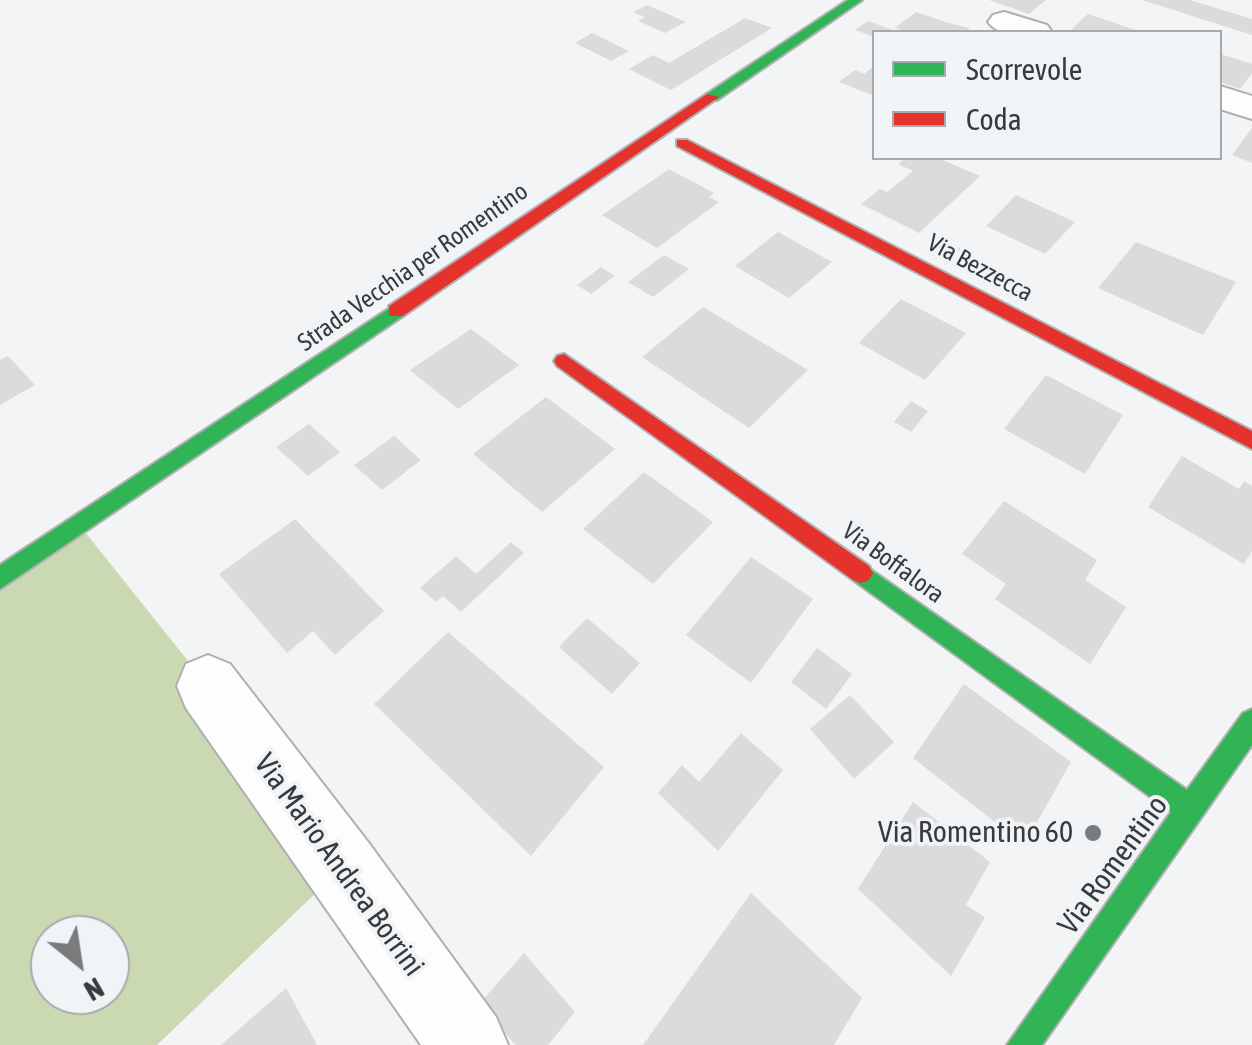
<!DOCTYPE html>
<style>
body{margin:0}
#map{position:relative;width:1252px;height:1045px;overflow:hidden;background:#f2f4f6;font-family:"Asap Condensed",sans-serif}
canvas{display:block}
.legend{position:absolute;left:872px;top:30px;width:350px;height:130px;box-sizing:border-box;background:#f1f4f7;border:2px solid #a7aaac;margin:0;padding:12px 18px;list-style:none;font-size:30px;color:#393a3b}
.legend li{display:flex;align-items:center;gap:20px;height:50px}
.legend b{width:50px;border:2px solid #a7aaac}
.north{position:absolute;left:30px;top:915px;width:100px;height:100px;box-sizing:border-box;background:#f1f4f7;border:2px solid #a7aaac;border-radius:50%;rotate:150deg;font-size:28px;font-weight:700;line-height:40px;text-align:center;color:#393a3b}
.north::after{content:'';display:block;margin:auto;width:35px;height:45px;background:#7a7b7c;clip-path:polygon(50% 0,100% 100%,50% 72%,0 100%)}
</style>
<div id="map">
<canvas width="1252" height="1045"></canvas>
<ul class="legend">
<li><b style="height:12px;background:#30b455"></b>Scorrevole</li>
<li><b style="height:12px;background:#e5322d"></b>Coda</li>
</ul>
<div class="north">N</div>
</div>
<script>
const ctx = document.querySelector('canvas').getContext('2d');
ctx.lineJoin = 'round';
function fillPath(path, color) {
  ctx.fillStyle = color;
  ctx.fill(path, 'evenodd');
}
function trace(path, color, width, dash) {
  ctx.strokeStyle = color;
  ctx.lineWidth = width;
  ctx.lineCap = dash ? 'butt' : 'round';
  ctx.setLineDash(dash || []);
  ctx.stroke(path);
}
function drawText(font, color, halo, rows, align = 'center') {
  ctx.font = font + ' "Asap Condensed",sans-serif';
  ctx.lineWidth = 8;
  ctx.setLineDash([]);
  ctx.textBaseline = 'middle';
  ctx.strokeStyle = halo;
  ctx.fillStyle = color;
  for (const [text, x, y, turn = 0] of rows) {
    ctx.save();
    ctx.translate(x, y);
    ctx.rotate((+turn || 0) * Math.PI / 180);
    ctx.textAlign = isNaN(turn) ? turn : align;
    if (halo) ctx.strokeText(text, 0, 0);
    ctx.fillText(text, 0, 0);
    ctx.restore();
  }
}
fillPath(new Path2D(`
 M85,532L208,686L343,867L157,1045H0V591ZM50,935H110V995H50Z`), '#cad9b2');
fillPath(new Path2D(`
 M989,0H1046L1029,14Z
 M1142,0H1190L1252,19V35Z
 M647,5L686,22L665,33L638,21L645,17L633,12Z
 M916,12L948,23L970,28L965,32H909L895,28Z
 M1088,14L1142,32H1069Z
 M745,18L772,28L671,90L629,69L653,55L669,63Z
 M868,21L893,30L874,32V37L855,30Z
 M592,33L629,51L611,61L575,43Z
 M1220,54L1252,64V73L1240,89L1220,82Z
 M874,66V96L839,82L855,70L864,74Z
 M1252,128V163L1232,155Z
 M906,158H938L980,176L919,233L861,204L880,189L887,192L913,171L898,164Z
 M669,169L714,193L709,197L719,202L657,248L602,215Z
 M1016,195L1075,222L1045,254L986,226Z
 M778,232L832,262L789,298L735,266Z
 M946,241L970,253L958,267L932,255Z
 M1136,242L1236,282L1203,335L1098,288Z
 M664,255L689,269L653,297L628,282Z
 M601,267L615,276L591,294L577,285Z
 M901,299L966,333L925,380L859,343Z
 M703,307L808,370L749,428L642,357Z
 M471,329L519,365L458,409L410,370Z
 M8,356L35,385L0,405V360Z
 M1046,375L1123,415L1085,474L1004,429Z
 M546,397L615,449L542,512L473,454Z
 M911,401L928,411L911,432L894,422Z
 M309,424L340,452L308,476L276,447Z
 M394,436L421,460L382,490L354,465Z
 M1182,456L1239,489L1244,481L1252,486V551L1244,564L1148,507Z
 M644,472L713,522L653,584L583,529Z
 M1004,501L1097,560L1085,580L1126,607L1090,664L995,599L1006,584L962,554Z
 M295,519L384,611L335,655L313,631L287,653L219,574Z
 M511,542L524,553L461,612L443,596L436,602L420,588L456,556L476,574Z
 M751,557L813,599L751,683L686,635Z
 M587,618L640,663L612,694L559,647Z
 M448,632L604,767L531,856L374,704Z
 M817,648L852,674L826,709L791,682Z
 M964,684L1071,762L1024,845L913,758Z
 M850,695L894,742L854,779L810,729Z
 M741,733L783,770L718,851L658,793L682,765L699,782Z
 M913,802L990,862L966,905L985,917L951,976L858,889Z
 M751,893L862,998L834,1045H643Z
 M524,953L575,1012L548,1045H515L480,1003Z
 M286,988L317,1045H221Z`), '#dbdbdc');
const street = new Path2D(`
 M1004,12L1047,25L1052,32C1033,33 1000,39 988,22L993,15Z
 M1220,86L1252,96V119L1220,109Z
 M208,655L230,664L368,842L496,1017L508,1045H421L186,708L177,686L186,664Z`);
const fast = new Path2D(`
 M848,0H862L717,100H707V94Z
 M396,304L403,306V316L0,589V565Z
 M861,563L1187,790L1243,713L1252,709V745L1042,1045H1007L1171,812L853,580L849,573L853,566Z`);
const jam = new Path2D(`
 M707,94L719,97L403,316H389V306Z
 M677,140H687L1252,431V449L677,146Z
 M564,354L869,566L873,573L869,580L861,583L853,580L557,366L554,361L557,356Z`);
trace(street, '#afb0b1', 4);
trace(fast, '#afb0b1', 4);
trace(jam, '#afb0b1', 4);
fillPath(street, '#fdfdfe');
fillPath(fast, '#30b455');
fillPath(jam, '#e5322d');
for (const [x, y, r, color] of [
 [1093,833,10,"#7a7b7c"]
]) {
  const dot = new Path2D();
  dot.arc(x, y, r, 0, 2 * Math.PI);
  ctx.fillStyle = color;
  ctx.fill(dot);
  trace(dot, '#f1f4f7', 4);
}
drawText('25px', '#393a3b', '#f1f4f7', [
 ["Strada Vecchia per Romentino",413,267,-35],
 ["Via Bezzecca",980,268,28],
 ["Via Boffalora",893,563,36]
]);
drawText('30px', '#393a3b', '#f1f4f7', [
 ["Via Romentino 60",1073,833]
], 'right');
drawText('30px', '#393a3b', '#f1f4f7', [
 ["Via Mario Andrea Borrini",339,865,54],
 ["Via Romentino",1113,865,-54]
]);
</script>
